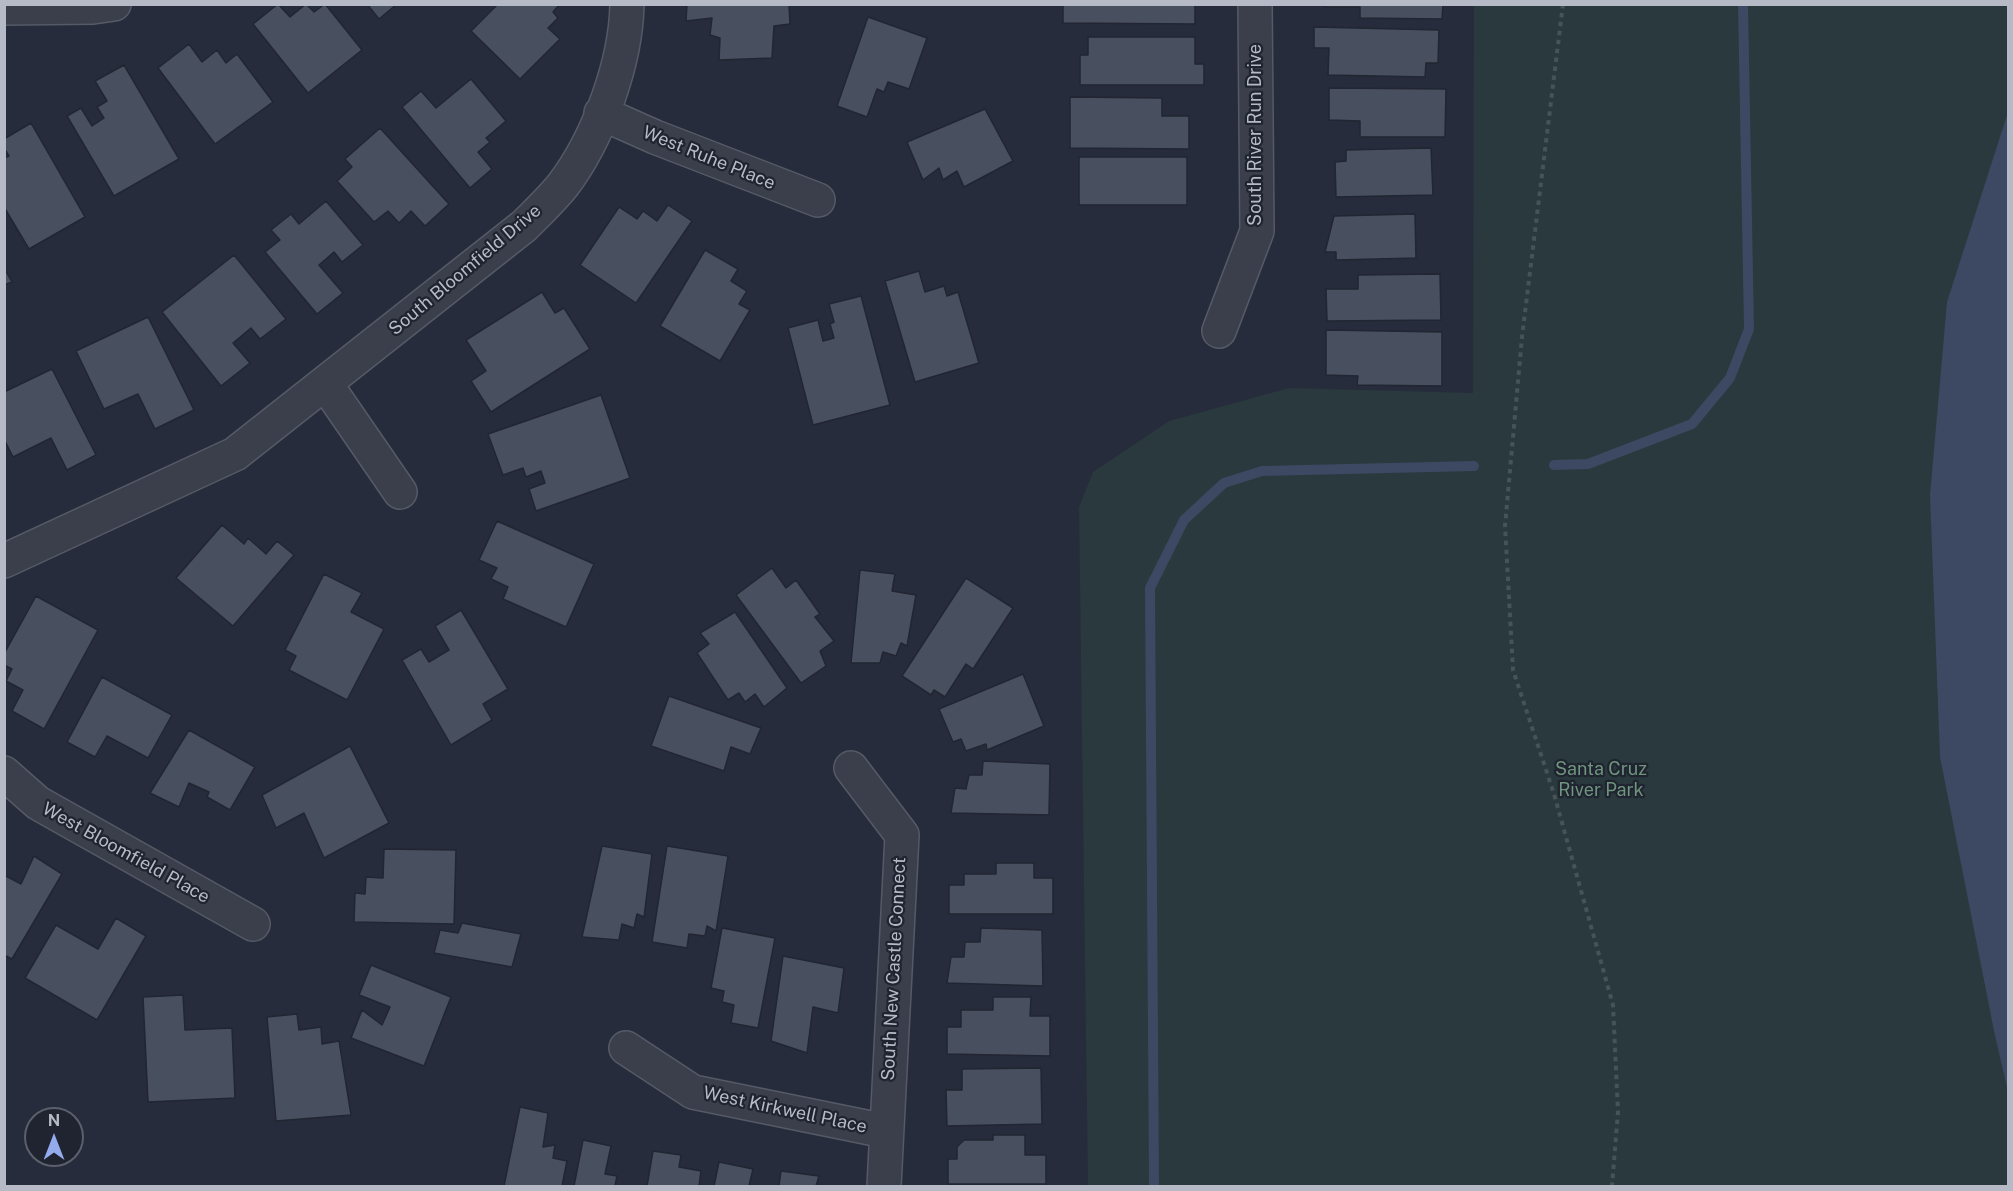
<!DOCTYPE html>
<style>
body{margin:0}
#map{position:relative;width:2013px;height:1191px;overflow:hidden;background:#262c3b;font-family:"Public Sans",sans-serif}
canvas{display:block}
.frame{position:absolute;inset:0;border:6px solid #b6bac7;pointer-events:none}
.north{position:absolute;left:24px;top:1107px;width:60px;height:60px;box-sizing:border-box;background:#1f2430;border:2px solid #5b606c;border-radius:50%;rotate:0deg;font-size:16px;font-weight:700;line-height:24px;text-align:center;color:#b6bac7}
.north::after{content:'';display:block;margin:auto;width:21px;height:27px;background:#94abed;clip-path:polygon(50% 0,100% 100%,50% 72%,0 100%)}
</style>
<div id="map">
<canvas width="2013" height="1191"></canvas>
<div class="frame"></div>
<div class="north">N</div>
</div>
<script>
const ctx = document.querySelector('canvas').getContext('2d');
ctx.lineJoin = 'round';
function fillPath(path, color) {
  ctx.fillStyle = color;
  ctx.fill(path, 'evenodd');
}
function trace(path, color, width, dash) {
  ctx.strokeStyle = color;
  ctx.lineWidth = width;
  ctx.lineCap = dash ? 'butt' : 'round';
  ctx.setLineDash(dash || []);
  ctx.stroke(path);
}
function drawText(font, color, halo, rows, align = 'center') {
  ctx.font = font + ' "Public Sans",sans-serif';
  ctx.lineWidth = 4.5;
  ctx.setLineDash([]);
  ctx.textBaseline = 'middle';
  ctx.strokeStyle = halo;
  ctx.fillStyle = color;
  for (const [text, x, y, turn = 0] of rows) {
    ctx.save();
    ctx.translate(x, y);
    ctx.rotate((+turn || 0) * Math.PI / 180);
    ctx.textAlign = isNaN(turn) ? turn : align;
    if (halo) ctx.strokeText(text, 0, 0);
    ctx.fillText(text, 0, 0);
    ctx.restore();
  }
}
fillPath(new Path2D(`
 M1474,5H2008V1186H1088L1079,507L1093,472L1169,421L1289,388L1473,393Z`), '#29393d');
fillPath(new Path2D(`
 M2008,112V1092L1994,1031L1940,757L1930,495L1947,302Z`), '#3d4862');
trace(new Path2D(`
 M1554,465L1588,464L1692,424L1730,378L1749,329L1743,4
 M1154,1186L1150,588L1184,520L1224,483L1262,471L1474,466`), '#3d4862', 10);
const building = new Path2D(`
 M278,4L290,17L306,4L314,12L325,4L362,50L308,93L253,24Z
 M367,4H397L379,19Z
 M498,4H560L553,12L558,18L548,28L560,39L520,79L471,31Z
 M687,4H789L790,24L774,26L772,58L719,60L720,38L710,35L712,18L686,21Z
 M1063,4H1195V24L1063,23Z
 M1325,4H1443L1442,19L1360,18V7H1325Z
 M868,17L927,38L909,89L888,82L884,92L877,89L867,117L837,106Z
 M1314,27L1439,30L1438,63H1426L1425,77L1328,75L1329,48H1314Z
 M1088,37H1195V64H1204V85H1080V55H1088Z
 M189,44L202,62L217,50L226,63L237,54L273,102L215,144L158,68Z
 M124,65L179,159L114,196L67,116L81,108L92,126L104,118L97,107L107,101L95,81Z
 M471,79L506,121L486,138L490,142L478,152L492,169L470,188L402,107L421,91L436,108Z
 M1329,88L1446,89L1445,137H1360V121L1329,120Z
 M1070,97L1162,98V116H1189V149L1070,148Z
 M985,109L1013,161L964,187L957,171L943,180L939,168L923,180L907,142Z
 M31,123L85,217L29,249L4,207V158L9,156L4,148V139Z
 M380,128L449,204L425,226L411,211L399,223L388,211L374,222L337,181L352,167L345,159Z
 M1431,148L1433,195L1336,197L1335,162L1346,161V150Z
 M1079,157H1187V205H1079Z
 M326,201L363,245L342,262L334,252L319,265L343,293L317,314L265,252L280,240L271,230L291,214L299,224Z
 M668,205L692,221L636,303L580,265L619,207L637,219L643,211L657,221Z
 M1415,214L1416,258L1336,260V252H1325L1334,216Z
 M705,250L738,269L731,281L747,291L739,304L750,310L720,361L660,326Z
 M234,255L286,319L260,339L251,328L233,343L250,363L221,386L162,312Z
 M4,268L12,282L4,285Z
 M919,271L925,292L944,286L947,296L958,292L979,363L915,382L885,281Z
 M1440,274L1441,320L1327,321L1326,289H1358V275Z
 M542,292L555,313L564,308L590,349L491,412L471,381L486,371L466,340Z
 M861,296L890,405L813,425L788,328L818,320L823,341L834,338L830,324L834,322L829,304Z
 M148,317L194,410L155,429L138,394L104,409L76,351Z
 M1326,330L1442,332V386L1357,385L1358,376L1326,375Z
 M52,369L96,455L67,470L51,438L13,457L4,439V392Z
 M601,395L630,478L536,511L529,489L545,483L541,471L526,477L523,468L503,475L488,434Z
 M497,521L594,564L566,627L503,599L508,587L491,579L497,568L479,560Z
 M222,525L244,544L248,538L266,554L277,541L294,555L233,626L176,578Z
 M772,568L786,588L796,580L820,614L815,617L834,641L820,651L826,666L801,683L736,595Z
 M860,570L895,574L892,591L916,595L907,646L901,643L896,656L883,652L880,663H851Z
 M324,574L362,593L351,612L384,629L347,700L289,670L296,656L285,650Z
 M966,578L1013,608L973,669L966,664L945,697L934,690L931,695L902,676Z
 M36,596L98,630L44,729L12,711L23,690L6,681L12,669L4,665V654Z
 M461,610L508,689L483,704L492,720L451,745L402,660L421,649L429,662L449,650L435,626Z
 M735,612L787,688L764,707L755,694L745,702L739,693L728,700L697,653L709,644L700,633Z
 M1023,674L1044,726L987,750L986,744L966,751L961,739L953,742L939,709Z
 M102,677L172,715L148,758L107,736L95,757L67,742Z
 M669,696L761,728L750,754L731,747L724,771L651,746Z
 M189,730L255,767L230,810L207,797L209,792L189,783L179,807L150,793Z
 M350,746L389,823L324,858L304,813L276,828L262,795Z
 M983,761L1050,764L1049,815L951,813L955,788L966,789L969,775H982Z
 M602,846L652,854L644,917L637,914L634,928L622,924L619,940L582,937Z
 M667,846L728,856L716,931L707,926L705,936L689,934L687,948L652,942Z
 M384,849L456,850L454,924L354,922L355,893L365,894L366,877L383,878Z
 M34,856L62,874L12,959L4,955V878L6,876L21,884Z
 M996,863H1034V878H1053V914H949V885H964V874H996Z
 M116,918L146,936L97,1020L25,978L56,925L98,949Z
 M462,923L521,934L512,967L434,953L440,930L458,933Z
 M722,928L775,938L758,1028L731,1023L734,1005L722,1002L724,991L711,988Z
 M981,928L1042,930L1043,986L947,983L951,957H964L965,942H980Z
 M783,956L844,968L838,1013L813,1007L807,1053L771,1041Z
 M371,965L451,997L424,1066L351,1038L362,1010L382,1025L390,1007L359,995Z
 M183,995L185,1030L232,1028L235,1098L148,1102L143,997Z
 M993,997H1031L1030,1016H1050V1056L947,1054V1027H961V1010H993Z
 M297,1014L299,1030L321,1027L322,1044L339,1041L351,1115L276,1121L267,1017Z
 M1041,1068L1042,1124L947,1126L946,1090H962V1069Z
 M520,1107L548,1113L543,1147L555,1145L553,1158L567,1161L562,1186H504Z
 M993,1135H1025V1155H1046V1184H948V1159H957V1147L964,1140H993Z
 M583,1140L611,1146L605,1174L617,1176L615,1186H574Z
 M653,1151L681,1155L679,1167L701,1171L699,1186H647Z
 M719,1162L753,1169L749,1186H714Z
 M781,1171L819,1176L816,1186H779Z`);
fillPath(building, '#484f5f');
trace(building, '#212632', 1.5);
const minor = new Path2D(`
 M4,8L93,7L114,4
 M601,113L655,137L818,200
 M1219,331L1257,231L1255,4
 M325,383L400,492
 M4,561L235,454L524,226C537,213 551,200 563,185C598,139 626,63 627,4
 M851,768L902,835L884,1186
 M4,773L38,803L253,924
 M626,1048L693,1092L885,1131`);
trace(minor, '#555a66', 36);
trace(new Path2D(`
 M1563,4L1522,337L1505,526L1513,670L1554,794L1613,1005L1618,1112L1612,1186`), '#465459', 4, [4.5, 4.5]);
trace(minor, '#3a3f4b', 33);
drawText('18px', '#b6bac7', '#1f2430', [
 ["South River Run Drive",1255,135,-90],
 ["West Ruhe Place",709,158,22],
 ["South Bloomfield Drive",465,270,-40],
 ["West Bloomfield Place",126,853,29],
 ["South New Castle Connect",894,969,-87],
 ["West Kirkwell Place",785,1110,12]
]);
drawText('18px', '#6f957d', '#1f2430', [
 ["Santa Cruz",1601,769],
 ["River Park",1601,790]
]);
</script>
